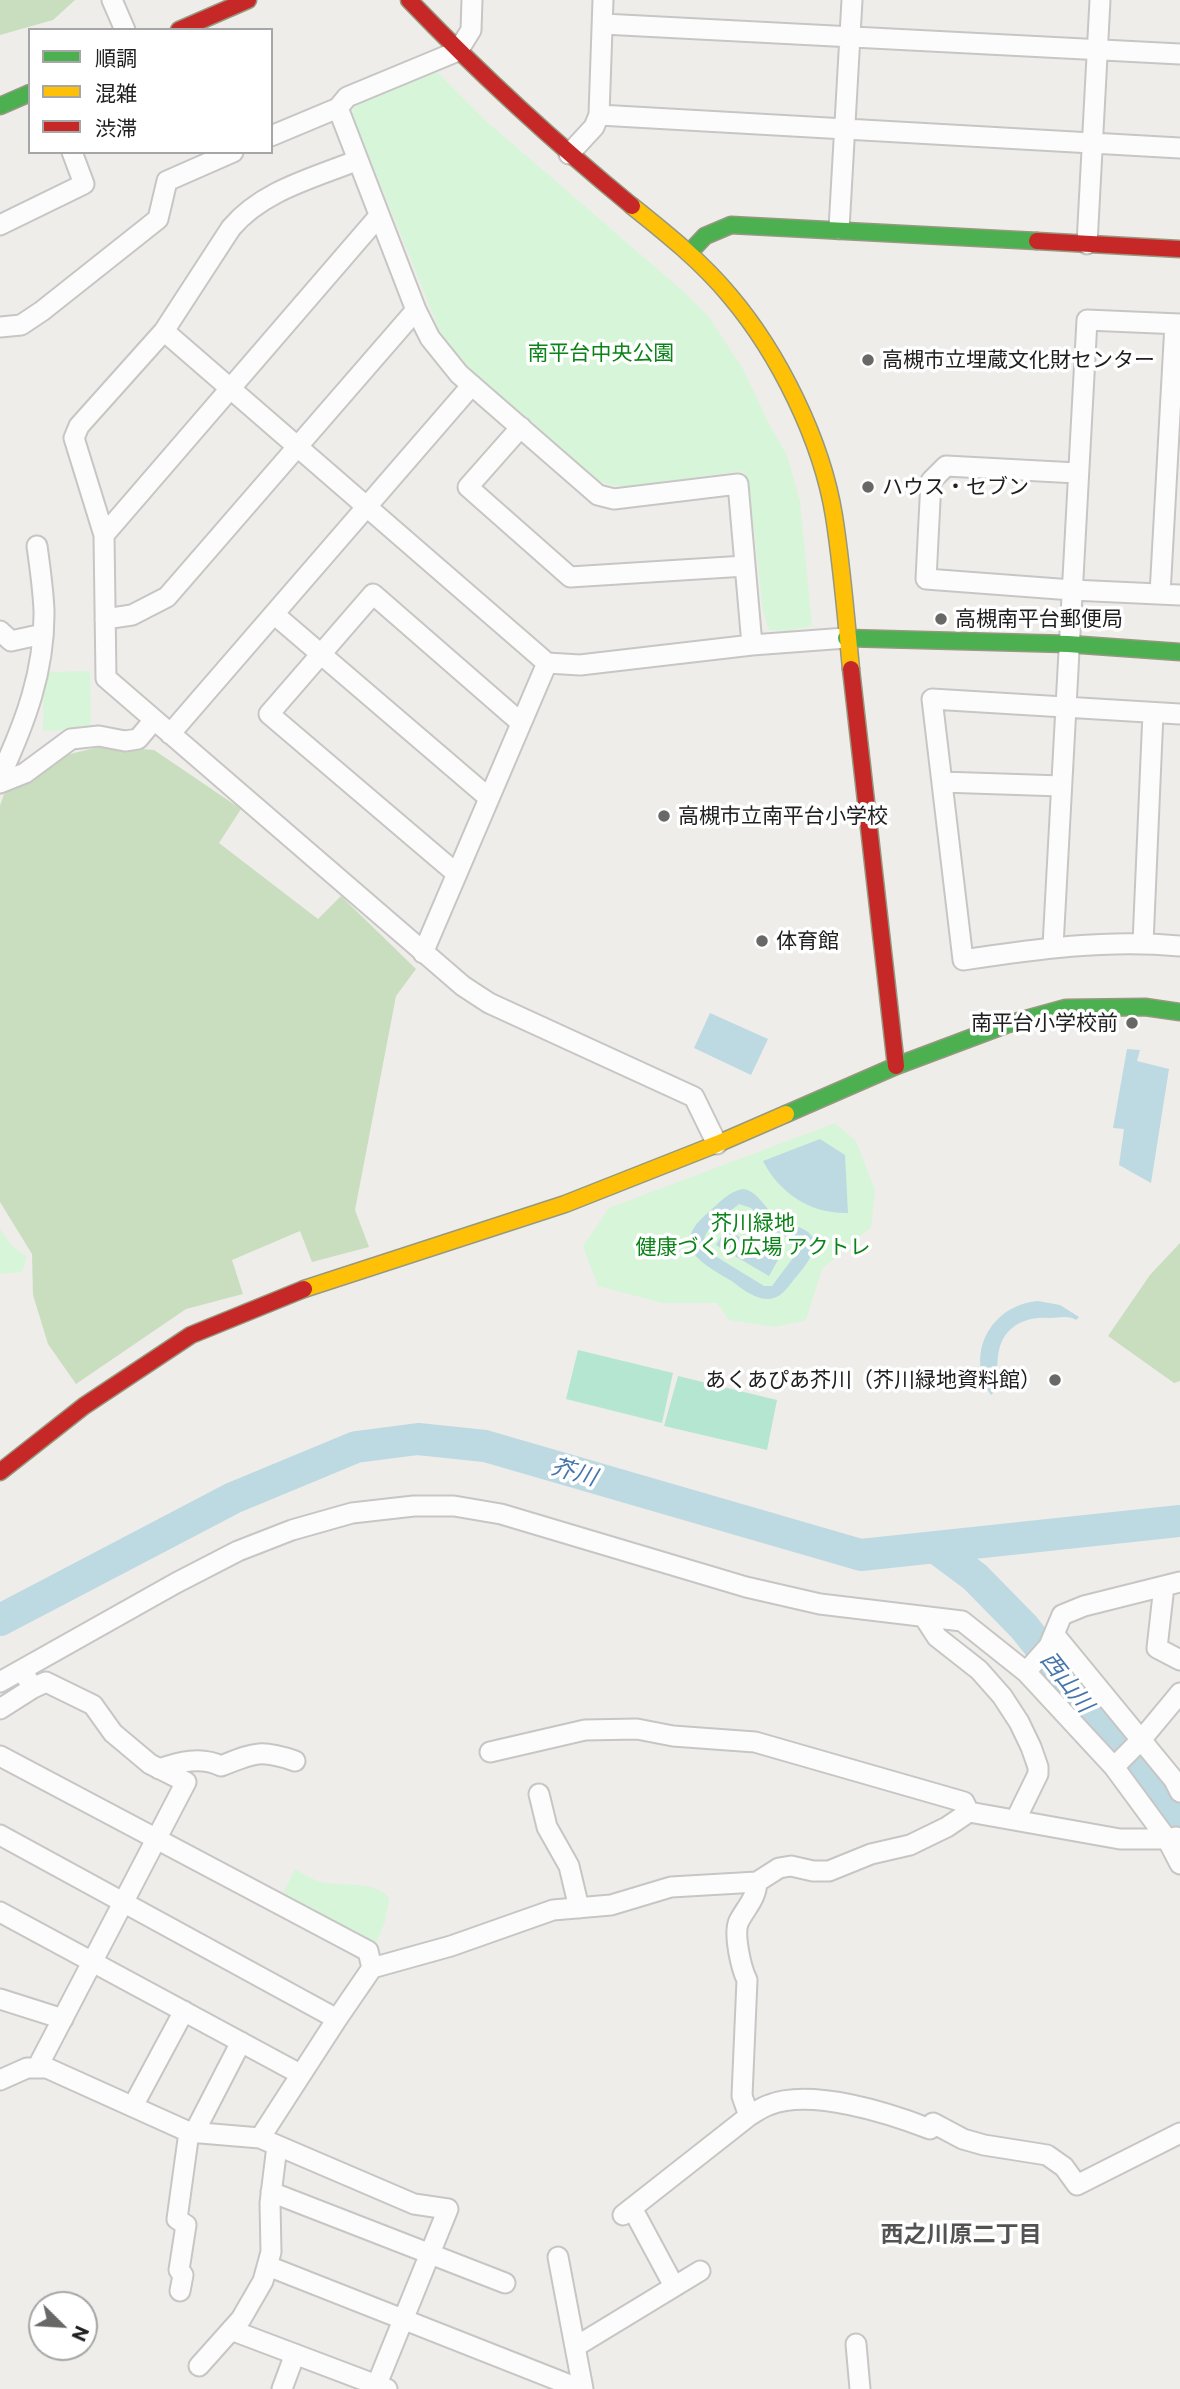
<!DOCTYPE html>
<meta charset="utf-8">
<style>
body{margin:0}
#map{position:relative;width:1180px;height:2389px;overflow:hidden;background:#efede9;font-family:Commissioner,"Noto Sans JP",sans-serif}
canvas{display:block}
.legend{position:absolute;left:28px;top:28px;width:245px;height:126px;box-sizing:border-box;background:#fff;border:2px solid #a6a6a6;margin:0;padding:9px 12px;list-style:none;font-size:21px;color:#202020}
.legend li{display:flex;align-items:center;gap:14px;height:35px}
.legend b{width:35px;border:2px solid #a6a6a6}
.north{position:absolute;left:28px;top:2291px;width:70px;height:70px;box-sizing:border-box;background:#fff;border:2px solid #a6a6a6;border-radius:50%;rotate:114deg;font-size:19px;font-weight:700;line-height:28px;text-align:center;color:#202020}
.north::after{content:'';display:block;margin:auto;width:24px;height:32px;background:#686866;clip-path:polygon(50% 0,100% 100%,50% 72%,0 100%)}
</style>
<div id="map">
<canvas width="1180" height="2389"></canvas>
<ul class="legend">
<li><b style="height:9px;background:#4caf50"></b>順調</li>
<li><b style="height:9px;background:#ffc107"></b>混雑</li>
<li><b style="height:9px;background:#c62828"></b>渋滞</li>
</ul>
<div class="north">N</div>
</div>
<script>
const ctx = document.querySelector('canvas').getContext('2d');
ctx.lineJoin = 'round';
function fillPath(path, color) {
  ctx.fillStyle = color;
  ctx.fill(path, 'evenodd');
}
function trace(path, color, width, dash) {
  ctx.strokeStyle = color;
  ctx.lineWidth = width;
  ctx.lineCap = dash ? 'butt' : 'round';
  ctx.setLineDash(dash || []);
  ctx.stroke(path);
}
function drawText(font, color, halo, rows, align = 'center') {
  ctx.font = font + ' Commissioner,"Noto Sans JP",sans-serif';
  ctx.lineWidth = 7;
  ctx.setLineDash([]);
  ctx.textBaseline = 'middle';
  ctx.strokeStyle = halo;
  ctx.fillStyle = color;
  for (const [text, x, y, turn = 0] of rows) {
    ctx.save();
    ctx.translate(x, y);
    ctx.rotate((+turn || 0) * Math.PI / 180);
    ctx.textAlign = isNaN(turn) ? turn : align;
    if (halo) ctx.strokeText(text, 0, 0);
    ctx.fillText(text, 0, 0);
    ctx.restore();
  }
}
fillPath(new Path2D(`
 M0,0H75L53,20L0,35Z
 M103,746L154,750L241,809L219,843L318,919L341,896L416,969L396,996L355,1210L369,1247L312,1262L300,1231L232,1260L243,1294L186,1309L76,1384L48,1344L33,1295L32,1254L0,1202V806L4,794L66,755Z
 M1180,1243V1381L1174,1383L1108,1336L1150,1275Z`), '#c8debe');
fillPath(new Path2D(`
 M437,72L486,121L684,292L708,316L743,369L769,424L787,455L800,502L812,626L787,631L769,630L763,611L750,496L743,471L631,486H614L591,478L473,373L455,354L441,334L352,114L355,105C381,92 409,79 437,72Z
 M90,671L91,728L43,731L44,672Z
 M835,1123L856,1141L875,1190L871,1227L822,1269L806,1320L775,1327L729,1320L717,1303H663L598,1286L583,1246L609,1208Z
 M0,1229L11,1245L27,1257L22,1272L0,1274Z
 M295,1869C305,1875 314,1881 326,1883C347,1886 374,1881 389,1898L385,1922L374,1947L281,1898Z`), '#d7f5d8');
fillPath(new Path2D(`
 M578,1350L673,1373L662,1423L566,1399Z
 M678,1376L777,1400L767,1450L664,1426Z`), '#b4e6d2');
fillPath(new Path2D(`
 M710,1013L768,1039L751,1075L694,1048Z
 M1127,1049L1140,1050L1137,1061L1169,1069L1151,1183L1119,1165L1124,1129L1113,1128Z
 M820,1139L845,1155L848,1213C811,1214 780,1194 763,1161Z
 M743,1189C758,1191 763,1207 775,1215C785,1223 798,1225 808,1232C827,1247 798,1273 789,1286C783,1293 777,1299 767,1299C754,1299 740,1287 730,1280C698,1261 669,1245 709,1212C719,1203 729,1191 743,1189ZM739,1204L751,1208L769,1228L798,1243L799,1250L772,1286H764L707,1251C694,1232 726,1215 739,1204Z
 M726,1229L778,1260L769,1276L716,1245Z
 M1038,1301L1060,1305L1079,1317L1076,1320C1068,1315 1059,1318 1050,1318C1027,1316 1005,1325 999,1350C996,1364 999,1372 991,1386L994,1392L991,1395C964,1354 991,1305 1038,1301Z`), '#bdd9e2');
trace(new Path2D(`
 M936,1548L975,1577L1024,1627L1154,1791L1180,1832
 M0,1620L233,1498L356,1447L418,1439L485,1446L861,1555L1180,1521`), '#bdd9e2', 32);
const street = new Path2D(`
 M112,0L125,30
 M603,24L1180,54
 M338,108L416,310L430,338L459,374L598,495L614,499L738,484L752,645
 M599,115L1180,148
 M271,136L338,108L347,97L458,51L471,30L472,0
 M569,154L594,127L599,115L603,0
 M358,160C314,178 263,190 231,228L164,331L79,426L74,438L104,535L106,678L463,986L489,1003L694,1097L717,1144
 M0,225L84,184L72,152
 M839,229L852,0
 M1087,244L1100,0
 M0,327L21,325L42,311L158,219L167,181L233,152
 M164,331L547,663L580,665L752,645L846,638
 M521,427L468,487L570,577L745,566
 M1077,473L946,466L931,481L926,579L1072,590L1180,595
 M104,535L379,216
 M1160,594L1175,324
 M274,614L489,798
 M105,619L132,615L167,597L416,310
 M0,631L11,641L43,634
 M1180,714L932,699L963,960C1036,949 1106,939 1180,946
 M170,734L472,385
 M0,777C25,723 45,671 44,610C43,589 40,567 37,546
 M942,782L1061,786
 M0,783L25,773L71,739L99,736L125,741L138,739L154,720
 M457,874L269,714L373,594L520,722
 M1143,943L1153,713
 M1053,946L1087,320L1180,324
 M423,953L547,663
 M1164,1586L1157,1648L1180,1660
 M924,1617L937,1637L979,1670L1002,1696L1019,1722L1031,1747L1038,1767V1774L1016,1819
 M1054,1634L1174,1780L1180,1792
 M22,1670L33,1688L46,1682L93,1705L113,1733L150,1764L186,1782L38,2066
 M1026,1672L1049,1646L1062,1615L1084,1606L1180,1582
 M0,1682L176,1583L238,1551L292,1530L352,1513L414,1506H454L501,1514L746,1587L820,1604L962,1621L1026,1672L1114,1767L1167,1839L1180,1864
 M0,1709L33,1688
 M490,1752L585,1730L637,1729L673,1736L755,1742L964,1802L969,1812
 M0,1756L368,1951L372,1968
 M1114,1767L1141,1740L1180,1693
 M159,1769C179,1762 201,1756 221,1766C254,1753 260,1749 295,1761
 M539,1794L547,1827L569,1866L579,1908
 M0,1835L337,2019
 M0,1912L300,2074
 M0,1999L63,2019
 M0,2080L27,2068H47L189,2132L260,2138L414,2204L448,2209L375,2389
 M133,2106L184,2011
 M749,2116L742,2096L747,1980C741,1968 733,1933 739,1921C747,1906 756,1899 757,1882
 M194,2133L241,2042
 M260,2138L337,2019L372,1968L451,1946L553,1910L611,1905L671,1887L757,1882L779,1868L791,1866L813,1871H829L871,1854L910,1845L947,1827L969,1812L1120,1839H1167L1176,1837
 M271,2192L505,2283
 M632,2208L674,2286
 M623,2215L749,2116C756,2112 762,2107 769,2105C811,2088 889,2113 930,2129L933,2123L963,2139L984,2145L1047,2155L1064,2167L1077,2185L1180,2133
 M558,2257L583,2389
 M268,2266L580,2389
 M180,2291L183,2275L179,2270L186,2225L177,2219L189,2132
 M231,2330L387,2389
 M856,2344L860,2389
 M575,2347L700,2271
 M199,2366L241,2319L263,2281L271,2252L270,2203L277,2146
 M282,2389L295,2354`);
const fast = new Path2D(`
 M0,106L30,93
 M689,253L705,236L731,225L1037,241
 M846,638L1068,644L1180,652
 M786,1114L896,1066L1008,1024L1066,1008L1145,1007L1180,1012`);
const slow = new Path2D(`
 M632,206C667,234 702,262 730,296C779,354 822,441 834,516C842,566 846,618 851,669
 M304,1289L565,1204L717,1144L786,1114`);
const jam = new Path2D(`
 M409,0C479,73 554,142 632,206
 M179,30L248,0
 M1037,241L1180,249
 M851,669L896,1066
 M0,1472L84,1406L191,1335L304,1289`);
trace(street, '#c7c6c5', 23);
trace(fast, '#969980', 19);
trace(slow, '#969980', 19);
trace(jam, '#969980', 19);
trace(street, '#fdfcfc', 19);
trace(fast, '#4caf50', 16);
trace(slow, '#ffc107', 16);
trace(jam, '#c62828', 16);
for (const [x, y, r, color] of [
 [868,360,7,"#686866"],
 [868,487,7,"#686866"],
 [941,619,7,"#686866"],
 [664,816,7,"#686866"],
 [762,941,7,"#686866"],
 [1132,1023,7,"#686866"],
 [1055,1380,7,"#686866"]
]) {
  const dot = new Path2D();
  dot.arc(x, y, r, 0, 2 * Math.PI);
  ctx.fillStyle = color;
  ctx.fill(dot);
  trace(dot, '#fff', 2.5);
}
drawText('21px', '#0a8318', '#fff', [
 ["南平台中央公園",601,353],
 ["芥川緑地",753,1223],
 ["健康づくり広場 アクトレ",753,1247]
]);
drawText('21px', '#202020', '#fff', [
 ["高槻市立埋蔵文化財センター",882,360],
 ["ハウス・セブン",882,487],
 ["高槻南平台郵便局",955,619],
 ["高槻市立南平台小学校",678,816],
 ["体育館",776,941],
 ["南平台小学校前",1118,1023,"right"],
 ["あくあぴあ芥川（芥川緑地資料館）",1041,1380,"right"]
], 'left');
drawText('italic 23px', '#4776ab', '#fff', [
 ["芥川",574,1472,16],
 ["西山川",1067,1682,52]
]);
drawText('bold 23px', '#535353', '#fff', [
 ["西之川原二丁目",961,2234]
]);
</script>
